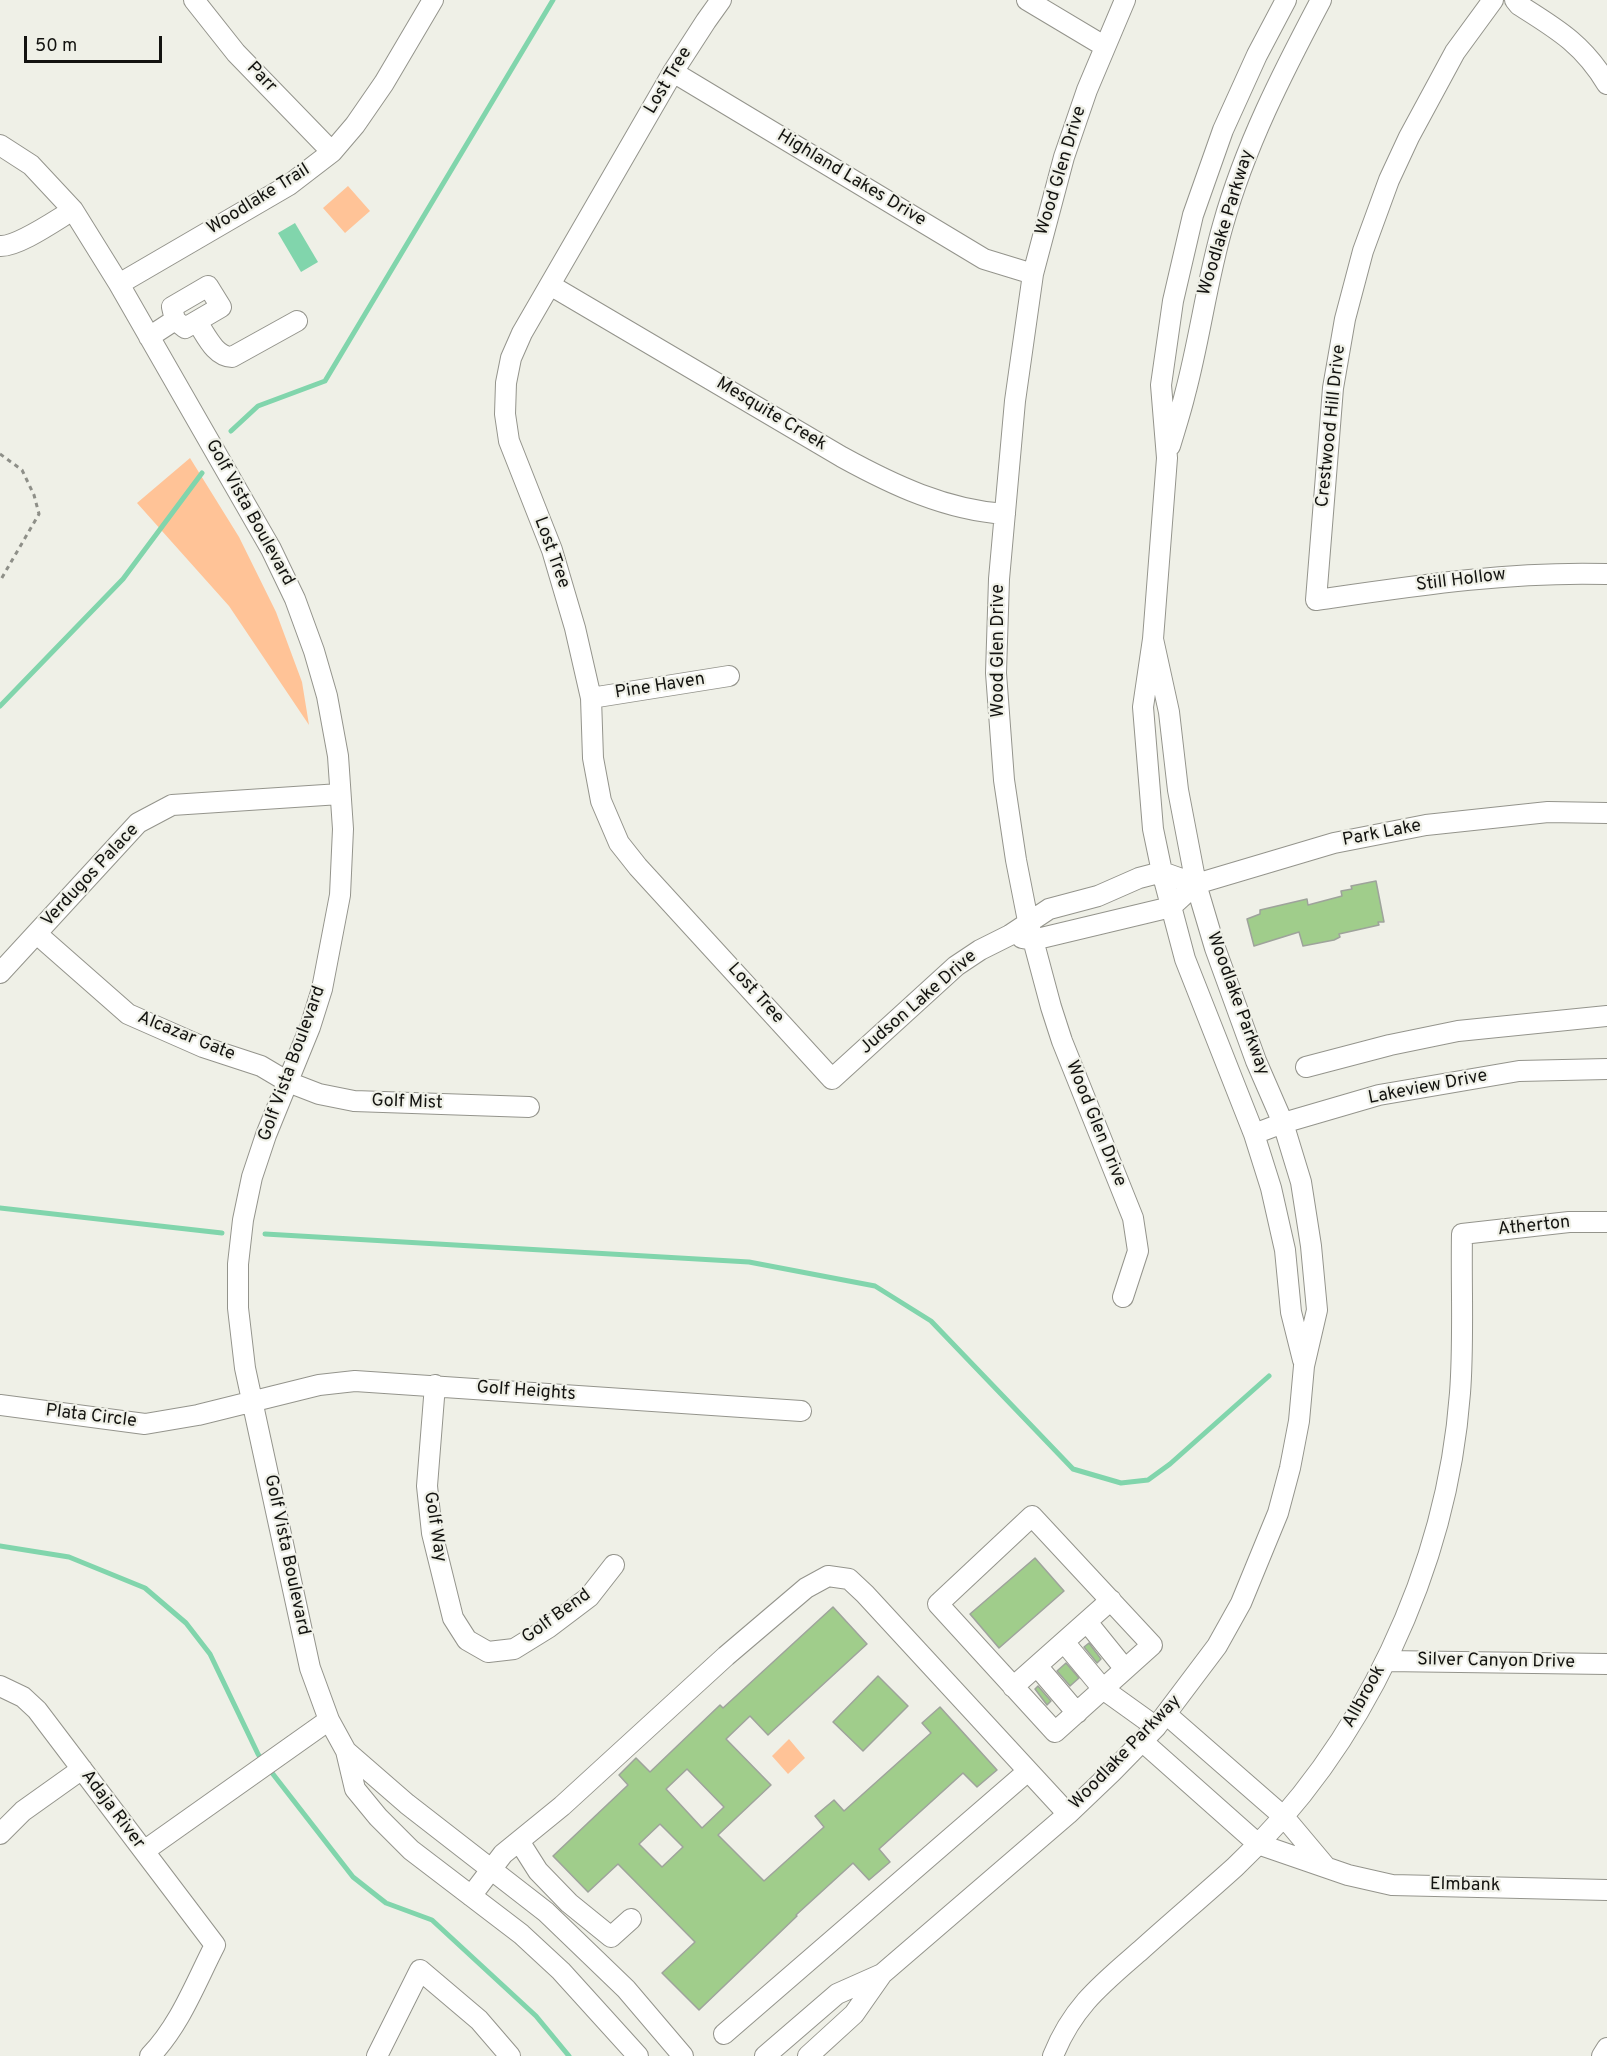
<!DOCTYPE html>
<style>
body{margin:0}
#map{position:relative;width:1607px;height:2056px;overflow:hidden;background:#eff0e7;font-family:Overpass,sans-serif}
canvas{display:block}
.scale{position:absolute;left:24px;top:36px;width:138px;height:27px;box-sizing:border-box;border:3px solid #131310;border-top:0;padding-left:8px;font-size:18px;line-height:21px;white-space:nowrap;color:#131310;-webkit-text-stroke:4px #eff0e7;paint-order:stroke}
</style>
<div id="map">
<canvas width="1607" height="2056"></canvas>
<div class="scale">50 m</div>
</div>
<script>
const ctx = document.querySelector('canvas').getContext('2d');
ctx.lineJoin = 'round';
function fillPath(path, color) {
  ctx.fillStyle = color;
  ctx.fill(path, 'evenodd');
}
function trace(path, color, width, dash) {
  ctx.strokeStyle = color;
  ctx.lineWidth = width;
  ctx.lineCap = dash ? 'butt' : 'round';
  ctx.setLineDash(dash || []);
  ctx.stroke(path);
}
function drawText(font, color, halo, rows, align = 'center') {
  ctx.font = font + ' Overpass,sans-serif';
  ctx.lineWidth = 4.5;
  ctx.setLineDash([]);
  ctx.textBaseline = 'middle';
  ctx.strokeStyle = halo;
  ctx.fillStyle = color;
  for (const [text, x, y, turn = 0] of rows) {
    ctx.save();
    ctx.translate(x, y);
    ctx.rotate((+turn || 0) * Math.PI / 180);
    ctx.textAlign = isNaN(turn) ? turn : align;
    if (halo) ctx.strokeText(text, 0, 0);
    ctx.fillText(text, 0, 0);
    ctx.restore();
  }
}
fillPath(new Path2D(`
 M348,186L370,211L345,233L323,208Z
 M190,458L239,537L276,612L302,682L309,725L229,606L137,503Z
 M789,1739L805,1758L788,1774L772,1756Z`), '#ffc397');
fillPath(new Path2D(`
 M295,223L318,262L301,272L278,233Z`), '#81d5ac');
trace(new Path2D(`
 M231,431L258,406L325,381L553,0
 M0,706L123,579L202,473
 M0,1208L222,1233
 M265,1234L749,1262L875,1286L931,1321L1073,1469L1121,1483L1148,1480L1170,1464L1269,1376
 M0,1546L69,1557L145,1588L186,1623L210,1654L258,1754L263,1762
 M269,1769L353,1877L386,1903L432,1920L536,2016L569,2056`), '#81d5ac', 5);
const building = new Path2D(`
 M1376,881L1384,922H1378L1379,925L1339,934L1340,937L1334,940L1303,946L1299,932L1254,946L1247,919L1260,914V910L1307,899L1308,905L1342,896L1341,891L1352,889L1351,886Z
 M1035,1558L1064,1591L999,1648L970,1614Z
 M833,1607L867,1644L768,1735L750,1716L726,1739L771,1785L718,1835L764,1881L824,1827L815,1816L834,1800L844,1811L931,1733L922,1723L940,1707L997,1770L977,1787L963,1773L879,1849L890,1862L869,1880L853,1863L796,1915L797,1916L699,2010L662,1973L695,1942L618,1864L588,1892L553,1856L628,1785L619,1775L636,1758L650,1772L720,1705L723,1708ZM687,1769L724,1807L702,1828L666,1789ZM660,1824L683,1847L662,1867L639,1844Z
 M1089,1643L1101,1659L1097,1663L1084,1647Z
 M1066,1663L1079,1678L1070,1686L1057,1671Z
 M878,1676L908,1706L863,1751L833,1722Z
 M1038,1686L1051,1701L1047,1705L1035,1689Z`);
fillPath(building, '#a0cd8b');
trace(building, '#9ea39b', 1.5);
const minor = new Path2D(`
 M194,0L236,53L332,152
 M721,0L706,21L673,72L522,333L511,358L506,383L505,414L509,441L552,550L575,628L591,698L593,758L601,801L619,843L638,867L832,1079L956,966L980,950L1010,935L1049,909L1098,896L1139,878L1162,872L1196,884
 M1027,0L1104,46
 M1286,0L1257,55L1223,130L1193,215L1173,301L1161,385L1167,458L1153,639L1143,707L1153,829L1162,872L1185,959L1254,1134L1271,1188L1285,1250L1291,1312L1303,1360
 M1493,0L1455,52L1409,137L1389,180L1363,251L1345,319L1333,388L1316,600C1413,586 1510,571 1607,574
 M1515,0L1519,5C1557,29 1583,44 1607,84
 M673,72L984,259L1033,274
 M0,145L31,165L73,210L119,284L271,549L295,599L314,651L327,696L338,756L343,829L340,895L322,989L310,1027L266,1135L252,1177L243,1220L238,1264V1308L245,1368L310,1668L329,1720L346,1751L355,1789L378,1817L411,1850L521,1934L561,1971L638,2056
 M0,246C18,247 56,220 73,210
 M119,284L289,185L332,152L355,125L384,83L433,0
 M550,285L842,457C893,485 946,510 1005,514
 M197,322C206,335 215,357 232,357L297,321
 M149,337L175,320L185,328L221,307L208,286L172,307L175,320
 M1170,446C1175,429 1181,411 1185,394C1200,338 1207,280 1223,225C1245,146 1283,72 1321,0
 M591,698L729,676
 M37,934L128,1014L203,1047L261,1066L288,1082L319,1094L354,1101L529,1107
 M1022,938L1033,940L1171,907L1196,884L1334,843L1426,825L1548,812L1607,813
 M0,973L138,823L172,805L340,794
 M1306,1067L1390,1045L1458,1031L1607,1016
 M1254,1134L1283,1123L1379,1095L1519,1071L1607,1069
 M1123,1297L1138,1251L1133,1218L1062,1041L1051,1007L1028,921L1016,860L1004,780L996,673L999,579L1015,401L1033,274L1064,157L1087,90L1125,0
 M435,1385L427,1486L432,1533L453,1618L467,1640L488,1652L514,1649L548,1628L589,1597L614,1565
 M0,1405L145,1424L198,1415L319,1385L355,1381L801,1411
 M1087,1622L1125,1669
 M1064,1642L1103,1689L1055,1732L938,1604L1032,1516L1152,1645L1103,1689L1156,1727
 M1386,1661L1607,1664
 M1037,1666L1077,1713
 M0,1686L23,1697L37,1710L215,1945C195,1984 180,2025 150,2056
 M1013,1687L1111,1600
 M1166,1714L1284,1817L1326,1867
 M1142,1741L1258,1844L1348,1875L1392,1885L1607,1890
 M346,1751L407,1804L546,1912L626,1989L683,2056
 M0,1834L23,1811L82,1769
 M519,1841L538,1871L569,1903L611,1937L631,1919
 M144,1851L329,1720
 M471,1896L503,1854L562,1806L726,1656L806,1588L828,1576L849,1579L865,1594L1068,1814
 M724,2034L1028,1771
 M377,2056L420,1970L479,2020L510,2056
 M765,2056L837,1994L882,1974
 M808,2056L854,2014L882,1974L1068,1814L1112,1772L1156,1727L1217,1646L1241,1603L1278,1513L1290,1468L1299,1421L1304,1366L1317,1310L1311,1246L1301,1182L1283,1123L1256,1061L1215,948L1196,884L1178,790L1169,712L1153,639
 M1053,2056C1073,2006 1102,1984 1141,1950C1172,1922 1204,1895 1235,1867C1363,1747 1447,1568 1460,1393C1464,1341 1461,1287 1462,1234L1569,1222H1607
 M1602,2056L1607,2048`);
trace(minor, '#94948c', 22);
trace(new Path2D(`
 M0,454L22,470L34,495L39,514L0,581`), '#8e8f88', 3, [4.5, 4.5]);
trace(minor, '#fff', 20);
drawText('18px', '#131310', '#eff0e7', [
 ["Parr",261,78,46],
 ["Lost Tree",669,81,-59],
 ["Wood Glen Drive",1062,171,-73],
 ["Highland Lakes Drive",851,179,31],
 ["Woodlake Trail",259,200,-32],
 ["Woodlake Parkway",1227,223,-73],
 ["Mesquite Creek",771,415,31],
 ["Crestwood Hill Drive",1332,426,-84],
 ["Golf Vista Boulevard",249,513,61],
 ["Lost Tree",551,553,70],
 ["Still Hollow",1461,581,-7],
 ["Wood Glen Drive",999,651,-90],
 ["Pine Haven",660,687,-9],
 ["Park Lake",1382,834,-11],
 ["Verdugos Palace",91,876,-47],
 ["Lost Tree",755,994,48],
 ["Judson Lake Drive",919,1003,-41],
 ["Woodlake Parkway",1237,1004,70],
 ["Alcazar Gate",186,1037,22],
 ["Golf Vista Boulevard",293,1064,-70],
 ["Lakeview Drive",1428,1088,-11],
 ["Golf Mist",407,1103,2],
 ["Wood Glen Drive",1095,1124,68],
 ["Atherton",1534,1227,-6],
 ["Golf Heights",526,1392,4],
 ["Plata Circle",91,1417,7],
 ["Golf Way",434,1527,81],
 ["Golf Vista Boulevard",286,1555,78],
 ["Golf Bend",557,1617,-36],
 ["Silver Canyon Drive",1496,1662,1],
 ["Allbrook",1365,1697,-61],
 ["Woodlake Parkway",1126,1753,-46],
 ["Adaja River",112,1810,53],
 ["Elmbank",1465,1886,1]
]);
</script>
